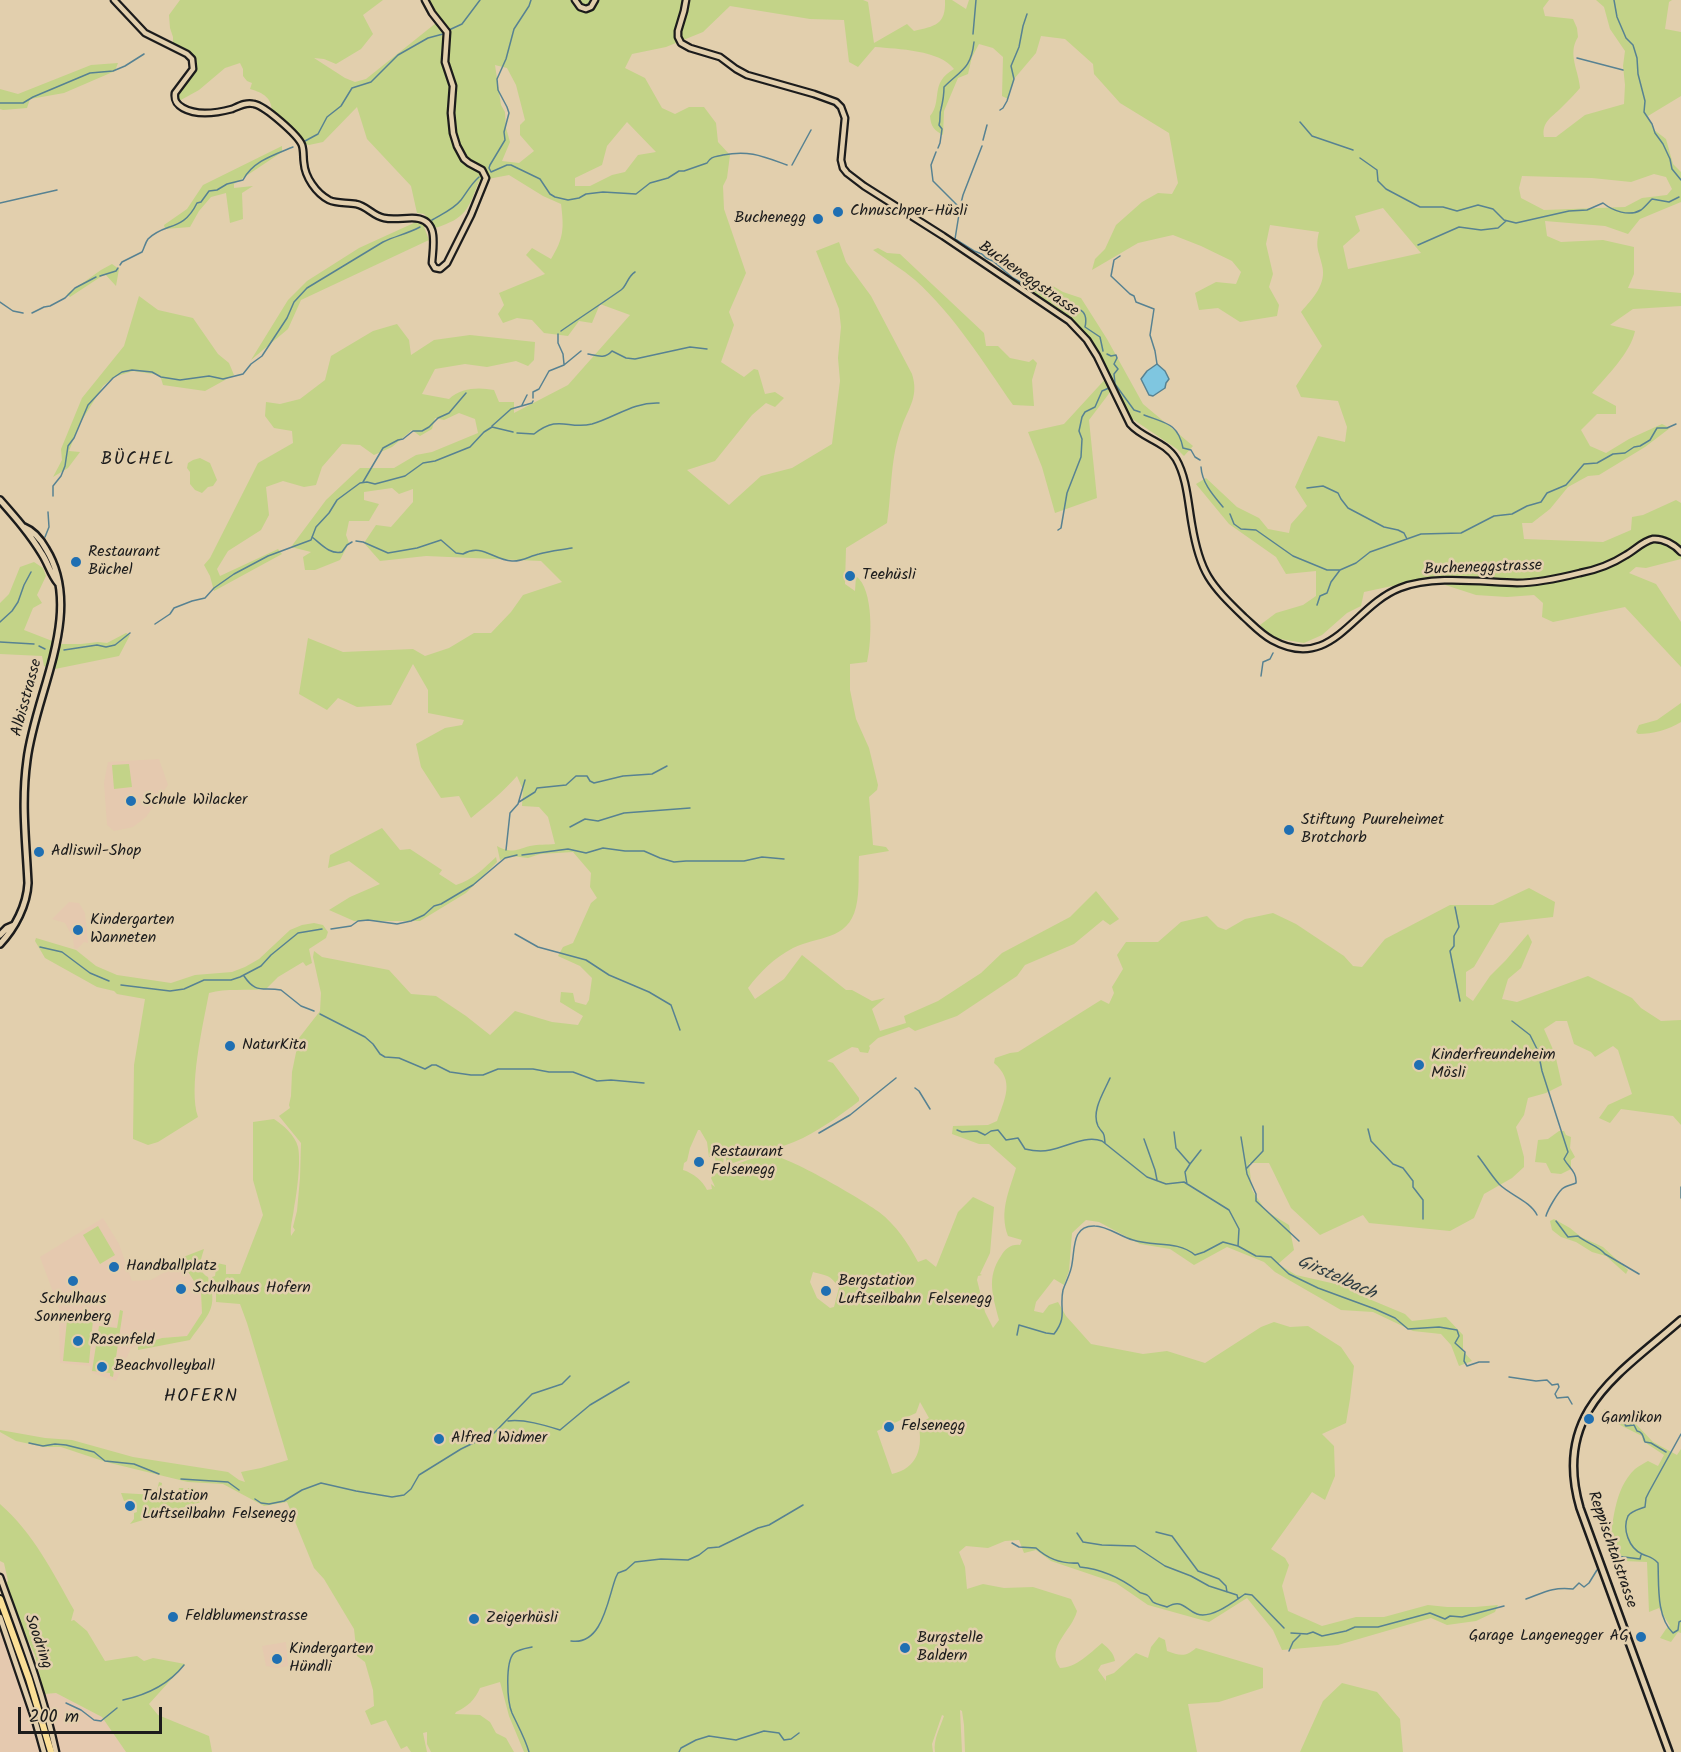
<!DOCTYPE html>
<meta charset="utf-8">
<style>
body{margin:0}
#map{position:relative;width:1681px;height:1752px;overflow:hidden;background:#e2cfad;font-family:Kalam,sans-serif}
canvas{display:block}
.scale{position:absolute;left:18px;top:1707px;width:144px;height:27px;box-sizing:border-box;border:3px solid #1c1c1c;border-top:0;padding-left:8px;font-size:18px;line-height:21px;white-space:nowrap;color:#1c1c1c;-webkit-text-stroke:4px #e2cfad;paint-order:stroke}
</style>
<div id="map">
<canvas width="1681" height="1752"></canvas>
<div class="scale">200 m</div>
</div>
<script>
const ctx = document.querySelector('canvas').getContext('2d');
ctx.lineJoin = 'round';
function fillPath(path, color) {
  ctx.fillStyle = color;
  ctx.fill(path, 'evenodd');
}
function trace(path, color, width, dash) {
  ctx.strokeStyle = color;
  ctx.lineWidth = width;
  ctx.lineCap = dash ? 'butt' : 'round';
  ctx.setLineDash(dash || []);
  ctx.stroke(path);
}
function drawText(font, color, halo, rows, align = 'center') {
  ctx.font = font + ' Kalam,sans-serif';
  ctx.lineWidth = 5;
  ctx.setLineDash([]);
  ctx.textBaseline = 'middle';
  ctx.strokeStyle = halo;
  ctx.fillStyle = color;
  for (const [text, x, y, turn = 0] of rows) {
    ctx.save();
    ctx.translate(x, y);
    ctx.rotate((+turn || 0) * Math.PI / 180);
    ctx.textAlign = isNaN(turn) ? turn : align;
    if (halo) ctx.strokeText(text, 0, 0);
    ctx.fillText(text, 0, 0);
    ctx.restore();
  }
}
fillPath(new Path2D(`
 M159,759L168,785L146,817L133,827L114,831L107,825L104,783L108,762Z
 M69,902L79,903L85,913L88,943L84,942L77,949L74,948L73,938L65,923L52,919Z
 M103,1218L119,1244L132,1281L151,1280L177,1265L185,1267L201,1292L202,1313L187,1336L162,1338L131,1348L116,1381L92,1373L90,1366L60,1363L59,1308L40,1257Z
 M0,1615L44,1694L56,1693L102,1717L126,1752H0Z
 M286,1642L288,1666L277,1668L266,1666L262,1646Z`), '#e5c9af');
fillPath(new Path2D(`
 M180,0H383L363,15L373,34L361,49L336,64L324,59L314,58L345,78L355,82L366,79L436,23C450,37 441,46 443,63C443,70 448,74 449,80C453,100 444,121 452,142C455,148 459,157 464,162C471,169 482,168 483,180L479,181C468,209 467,218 435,228L424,214L417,213L411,186L367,139L357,107L323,142L309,145L303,143V140L299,136L272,113C272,98 264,93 250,89L252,83L247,81L243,76V69L240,63L225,68L199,90L179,101L177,96L178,93C195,66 213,64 173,45V37L170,28L169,15Z
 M427,0H863L868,2L874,43L907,24L914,31C935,26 946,25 945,0H952L966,9L969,0H1549L1543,8L1545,16L1573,19L1577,28L1578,37C1567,54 1579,71 1580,88C1575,94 1569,100 1563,106C1554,116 1541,121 1544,137H1556L1585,115L1624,104L1625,85L1623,66L1625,51L1610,29L1604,7L1596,0H1672L1669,2L1665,29L1681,32V96L1648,116L1653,129L1666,139L1673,164L1681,172V202L1640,219L1628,234L1605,226L1545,221L1547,236L1561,242L1603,240L1634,247V274L1628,288L1681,293V306L1633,309L1610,325L1635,331C1631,352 1606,377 1592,393L1616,406V414H1597L1581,430L1590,446L1606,453L1629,439L1662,424L1670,428L1645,447L1599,475L1588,476L1568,487L1550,509L1532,523H1522L1524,539L1603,542L1631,530L1632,517L1643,515L1676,500L1681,503V559L1646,568L1636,567L1629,573L1656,584L1681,622V667L1625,607L1553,622L1542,617L1543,603L1534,595L1507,597L1476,595L1433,581L1406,583L1364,592L1361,606L1347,613L1322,635L1304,643L1280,639L1269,634L1260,625L1276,613L1303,605L1316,596V571L1286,574L1276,557L1229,524L1196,484L1206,478L1237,507L1259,518L1268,529L1289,533L1291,524L1307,506L1295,487L1318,436L1345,442L1347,427L1338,401L1301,397L1296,386L1322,346L1301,312C1313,298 1327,284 1322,265C1319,251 1315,248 1319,232L1270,225L1266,244L1273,274L1269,287L1279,305L1277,316L1240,322L1218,308L1199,310L1195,293L1216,282L1236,284L1241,272L1232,261L1201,246L1173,235L1138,243L1092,270L1095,259L1105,249L1116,225L1142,202L1158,193L1172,194L1178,183L1169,133L1120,103L1094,74L1093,64L1065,39L1041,36L1036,53L1014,79L1008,99L1002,96L1003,57L993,48L979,44L972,57L968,74L958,78L944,111L943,135C934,130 931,127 930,116C943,101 929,83 954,69C940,50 898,49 875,47L858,67L849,62L844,20L810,19L730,6L703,32L666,47L632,54L625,68L645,78L662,108L675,114L689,107H704L716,123L718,142L730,155L727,178L723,186L724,209L746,273L729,312L734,325L721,362L744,377L754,369L758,370L765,394L775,392L784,398L775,407L766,403L752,415L715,461L687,470L729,505L761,476L792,468L832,444L840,381L838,358L841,327L839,309L816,251L839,242L846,262L871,296L912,374C919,396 909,407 902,426C890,457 892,491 887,523L846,548L845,584L855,591L856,576C874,589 872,641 867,662L850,664V690L856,719L869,748L878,785L877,790L869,797L873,845L886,847L889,851L859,856C858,872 860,891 856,907C848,941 817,936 793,948C774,958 760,972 748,988L755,999L784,979L802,955L846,990H852L872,1001L885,998L872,1009L880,1031L906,1023L904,1016L938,1001L981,973L1002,953L1070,917L1096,891L1119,919L1110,925L1103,920L1074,944L1025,965L1017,976L957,1016L915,1031L909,1027L878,1038L869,1046L870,1048L868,1053L860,1052L858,1048L852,1047L827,1061L833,1063L859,1098V1101C842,1114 823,1128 803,1138C779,1149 753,1156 727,1165L725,1153H724C723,1163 725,1168 715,1171L711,1168L716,1167L715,1157H709L707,1142L700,1130H698L690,1148L687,1161L684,1163L683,1170C693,1173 703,1181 707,1190L712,1189L711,1184L715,1187L711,1178L713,1175C726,1169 755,1155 769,1155C785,1154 863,1200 879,1212C896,1225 908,1243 918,1262L926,1259L936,1267L958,1212L973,1197L994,1207L990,1253L980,1274L982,1275L978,1276L977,1280L985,1312L993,1328L999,1320C993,1296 986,1278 1001,1256C1006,1248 1011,1244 1020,1245L1022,1240L1008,1236C999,1211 1009,1192 1016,1168L989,1144H979L952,1134L953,1126L988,1125L997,1121C1005,1098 1015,1081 994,1063L995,1058L1010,1053L1018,1052L1101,1000L1109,1004L1114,993L1112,987L1123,969L1117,955L1126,942H1158L1181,922L1207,916L1218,927L1226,930L1245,919L1273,913L1296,924L1344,956L1353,966L1362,967L1385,939L1450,905H1493L1529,888L1555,902L1553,917L1500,923L1474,967L1466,972V996L1473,1001L1490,976L1506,960L1528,934L1532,942L1521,968L1508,979L1502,999L1517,1002L1588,976L1632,998L1641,1008L1661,1021L1681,1020V1125L1673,1116L1621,1109L1610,1123L1599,1118L1608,1105L1632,1094L1618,1050L1613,1046L1595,1057L1591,1052L1574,1044L1567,1021H1556L1544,1029L1555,1054L1562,1085L1546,1093L1528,1098L1524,1115L1516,1127L1524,1157V1167L1512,1178L1484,1194L1474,1218L1450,1231L1369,1223L1363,1215L1320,1235L1291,1208L1269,1163H1249L1252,1190L1266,1211L1289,1225L1294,1250L1278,1264L1296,1275L1349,1287L1357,1294L1405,1314L1412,1321L1446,1317L1463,1335V1351L1472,1361L1459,1366L1451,1345L1441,1334L1413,1331L1373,1312L1341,1310L1275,1272L1264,1262L1227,1247L1194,1265L1170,1249L1140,1244L1099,1222L1086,1220L1072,1233L1069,1271L1064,1285L1054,1279L1036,1302L1034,1311L1043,1313L1049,1305L1058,1302L1066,1316L1091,1344L1143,1354L1167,1351L1205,1363L1261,1327L1274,1322L1290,1327L1308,1326L1341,1347L1354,1366L1350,1399L1346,1423L1322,1434L1334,1446L1335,1476L1325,1500L1312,1492L1271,1549L1285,1558L1289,1565L1282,1586L1288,1611L1322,1626L1356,1617H1384L1428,1605L1447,1607H1475L1498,1605L1495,1612L1476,1621L1447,1625L1431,1618L1338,1645L1282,1650L1273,1630L1247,1598L1209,1622L1148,1605L1116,1583L1051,1561L1036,1550L1024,1553L1019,1540L1005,1541L988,1548L966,1546L959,1552L965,1567L967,1589L983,1584L1004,1588L1033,1587L1071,1599L1077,1611C1072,1631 1045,1647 1060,1668C1076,1668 1090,1653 1102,1643C1108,1648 1114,1653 1115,1661L1101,1665L1098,1670L1106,1681V1676L1114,1673L1136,1653L1148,1658L1151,1647L1159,1637L1165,1640L1167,1651C1180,1656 1186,1657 1196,1648L1263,1668V1688L1219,1702L1188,1704L1197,1752H965L964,1725L962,1711L960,1710L962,1752H935C933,1740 940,1728 944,1716L942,1715L932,1744L933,1752H524L509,1716L500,1682L480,1688C475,1700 467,1707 456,1712L455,1714L480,1715L490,1722L496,1733L506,1738L514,1752H431L427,1744V1732L423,1733L427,1752H411L407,1746L401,1749L386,1720L371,1725L365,1711L374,1706L373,1690L365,1662L357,1656L354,1629L324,1579L314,1568L287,1502L264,1506L223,1484L188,1482L106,1462L61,1447H44L16,1441L0,1432V1430L45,1438L72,1440L133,1457L228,1472L239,1480L245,1482L241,1472L261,1468L288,1460L247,1323L240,1304L216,1302V1293L212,1277L215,1276L217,1263L226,1265V1274H240L263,1215L253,1180V1122L274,1119C283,1125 295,1135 298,1147C301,1161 297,1193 294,1208C293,1218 290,1225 291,1236L295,1230L293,1227L297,1211L300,1178L301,1143L279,1116L290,1108L289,1105L291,1096L292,1072L299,1038L320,1011L321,993L313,957L314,951L322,957L389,970L411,994L436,996L466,1016L490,1035L515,1011L552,1022L578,1025L583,1016L560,1002L561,992L573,993L575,1002L586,1005L589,1000L592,978L580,966L558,956L563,947L573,943L591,903L597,898L590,887L591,873L573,852L540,854L528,858L512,856L500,860L497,846C512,854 515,850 530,846C538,844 547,845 555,844L548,817L539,807L522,806L523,790L517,776C504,791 487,805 471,818L459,796L441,798L421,767L416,744L445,728L462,725L464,720L428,713V690L413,664L391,705L357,707L338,698L327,710L299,694L308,638L343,652L413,649L425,656L449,648L474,633H491L511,612L523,595L562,582L541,561L426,556L380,561L364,543L376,525L391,527L413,502V489L399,494L392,488L364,492V500L379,504L369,521H349L346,535L349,543L340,560L315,570H305L303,557L311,552L291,547L326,500L360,468H394L416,455L432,452L478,433L475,419L459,413L444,420L435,418L432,429L420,436L412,430L392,447L374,455L360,445L342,444L322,467L316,485L304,487L283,481L266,487L269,515L261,530L228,551L217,569L220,576L278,549L282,554L214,591L210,576L204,565L210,558L258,463L293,443L292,431L274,428L265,416L266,402L280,404L300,399L325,380L331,356L373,331L397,324L409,340L411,355L434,340L470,335L535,342L534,360L528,366L516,361L487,367L465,364L435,369L422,394L449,399C461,388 478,387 494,390L499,402H514V413L568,385L630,315L600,304L592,323L579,321L568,336L544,333L532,320L517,318L503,323L498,314L504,305L499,293L545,274L526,255L532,248L551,259C564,238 564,228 561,204L543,196L509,175L488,179V174L485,169L466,157L456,134L454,120L455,86L448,68L447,60L449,31L433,12ZM495,65L507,68L516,85L525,120L520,125V135L534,151L519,163L502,161L510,142L506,128L505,112L501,105ZM627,122L656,152L638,155L625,172L612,175L590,186H575V178L602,165L607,146ZM1654,174L1666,177L1672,189L1667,195L1642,198L1625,207L1544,210L1521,198L1519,188L1522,176L1592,178L1631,182ZM1383,208L1421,253L1348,269L1343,246L1360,231L1355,216ZM813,1272C827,1276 830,1274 839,1288L834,1307L830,1308L817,1298L810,1282ZM920,1402L929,1418L918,1424C924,1447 917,1469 892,1474L877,1431L916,1413Z
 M118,63L115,71L64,93L30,99L27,108L3,110L0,109V89L18,94L91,65Z
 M282,146V152L234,184V188L253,186L242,193L243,219L230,223L226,193L211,197L199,211L190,227L165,229L164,225L187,209L203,185Z
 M416,222L423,224L429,240L301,300L288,329L251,360L288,300L307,281L359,248Z
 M878,248L887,253L900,254L984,333L986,346H998L1010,358L1029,362L1033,359L1037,363L1032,380L1034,406L1013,405C983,362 955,316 915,280C902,269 887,260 873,250Z
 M112,264L119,269L116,286L105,274L70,297L67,294L101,270Z
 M1027,285L1042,292L1053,286L1063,292L1081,298L1107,339L1143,404L1193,446L1184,456L1177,449L1128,416L1114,387L1089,420L1097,498L1055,513L1042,467L1028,432L1064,424L1109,375C1100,358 1092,341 1079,327C1065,311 1043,299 1026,287Z
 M139,296L158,310L193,318L218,354L229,363L234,375L205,391L163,385L160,375L133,371L114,377L103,386L79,425L69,451L80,452L68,468L53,477L62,460L61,449L82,398L124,346Z
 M200,458L210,463L217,480L213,486L208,487L202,493L195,490L190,484V472L187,468L188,463L193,460Z
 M34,562L43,568L46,576L37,595L42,603L33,608L24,630L60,644H81L98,642L107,643L126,633L130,635L119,656L55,669L44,666L42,656L0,654V603L9,594L20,567Z
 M1681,703V722C1668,730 1653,734 1638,734L1636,732L1639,725L1657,720Z
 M129,764L132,787L114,789L112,765Z
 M382,828L400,850L410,849L442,870L439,874L456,885C473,880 484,868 496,857L497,862L466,893L420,921H354L329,910L350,897L380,884L349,861L328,868L330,855Z
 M314,923L323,925L328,932L326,938L309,949L312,963L306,966L303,962L278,977L266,989C247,991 226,988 209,993C203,1025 188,1088 198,1117L158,1142L148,1145L133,1139L134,1065L145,999L117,994L114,991L97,987L45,958L35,941L36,938L76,950L96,966L117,975L171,983L195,975L232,972L245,967L259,959L290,930L302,925Z
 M1559,1131H1564L1566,1135L1571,1137L1570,1148L1575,1157L1571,1160V1169L1561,1174L1551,1173L1546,1163L1535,1162L1538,1140L1548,1139Z
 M1554,1219L1570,1228L1581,1237L1603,1247L1628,1270L1626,1274L1606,1256L1592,1252L1576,1242L1561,1237L1552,1230L1550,1221Z
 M98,1226L115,1255L100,1264L83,1235Z
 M204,1249C201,1260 196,1270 208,1277C219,1309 208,1314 190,1340L138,1350V1345L162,1338L187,1336L202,1313L201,1292L185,1267L177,1265L173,1261Z
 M120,1310L123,1311L113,1377L110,1376V1373L92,1371L99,1326L117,1328Z
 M79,1318L93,1320L89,1363L63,1361L67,1320Z
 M1605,1409L1624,1419L1633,1421L1653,1442L1677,1455L1681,1449V1633L1678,1632L1671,1642L1660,1638L1666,1629L1670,1626L1659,1608L1649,1612L1647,1562L1623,1561L1608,1550C1614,1523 1613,1490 1635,1469C1639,1466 1644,1463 1648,1461L1658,1466L1664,1455L1643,1441L1642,1436L1600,1415Z
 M159,1482L162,1483L161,1489L178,1492L179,1488H195L196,1492H203L201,1502L130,1524L134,1519V1513L137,1512L136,1505H134L132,1500L124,1501L121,1493L156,1495Z
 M0,1504C34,1534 52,1571 74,1610L71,1621L74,1620L87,1631L105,1661L137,1656L144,1661L153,1658L185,1664L149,1704L158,1715L209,1736L212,1752H126L102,1717L56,1693L44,1694L35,1655L25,1634L6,1584L8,1581L4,1563L0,1561Z
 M1342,1683L1377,1692L1400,1719L1403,1752H1300L1323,1701Z`), '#c3d388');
const water = new Path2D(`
 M1157,364L1165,371L1169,379L1166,383L1165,388L1153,396L1149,395L1141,379L1147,371Z`);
fillPath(water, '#7fc6e0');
trace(water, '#578292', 1.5);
trace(new Path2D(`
 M531,0L529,6L514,29L506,59L497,79L498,90L507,107L509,113L504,132L505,140L490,165L489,168L491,172L507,165H511L540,179L550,194L555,197L568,200L579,198L586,194L603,192L636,194L650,183L668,178L679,171H684L707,163C711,156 715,157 723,155C749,150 762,156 787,165
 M1614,0L1617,17L1626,38L1633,45L1637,58L1638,74L1645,101L1644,112L1652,124L1655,133L1663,144L1670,159L1672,169L1681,180
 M449,30L462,24L480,0
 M973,34L976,0
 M1577,58L1623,70
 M0,103H23L33,97L90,73L113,71L125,66L144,54
 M1000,110L1003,108L1007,101L1014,79L1011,66L1019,47L1023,26L1027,14
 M1300,122L1312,136L1353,150
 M983,140L987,125
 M305,141L318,134L327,117L341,106L352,88L371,82L398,55L428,38L443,34
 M938,148L940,143L942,129L939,125C941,119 939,114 941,109C943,101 944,95 944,87C961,70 971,69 974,42
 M936,152L931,165L933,181L960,208L955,239L974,251L982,254L986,258L993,261L1013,278L1046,296C1053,295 1053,297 1059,301C1071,309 1090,305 1085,327L1100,337L1103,351
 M1360,158L1377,170L1378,181L1386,189L1420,207H1443L1457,211L1478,205L1493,209L1504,220L1516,223L1569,211L1587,210L1603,203C1613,211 1629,217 1641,210C1645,207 1649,202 1652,199L1669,202L1679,197
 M792,165L811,130
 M0,203L57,190
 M960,207L963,195L982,146
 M432,220C442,214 454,209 461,200C467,192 471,184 479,177
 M1418,245L1459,227L1481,230L1498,228L1506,221
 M1120,256L1114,260L1111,276L1130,294L1134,296L1136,302L1154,309L1150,335L1155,351L1157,364
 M120,265L122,262L142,252C144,249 145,243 148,239C165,222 183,232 197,203L201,202L209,191L217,190L227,184L243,180C253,161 274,155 293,147
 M100,276L116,271L118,268
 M0,302L13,311L23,313
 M32,313L44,307L50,306L65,298L75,288L96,277
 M561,331C581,317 601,304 621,290C627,286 627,277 635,272
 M558,334V343L563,354L564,364
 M588,354C598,356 605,359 612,351L626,358L635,359L690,347L707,349
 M1107,354L1111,356L1116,355L1117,358L1114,364L1118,369L1114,374L1115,384L1134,410L1140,412
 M533,398V392L539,389L549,371L564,365L581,351
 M522,405L527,395
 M1144,415C1165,423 1178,423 1183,448L1191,450L1195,457L1200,460
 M492,426L511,409L532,403L533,401
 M517,433L534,434C560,414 567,430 592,424C616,417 633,402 659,403
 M1201,467C1202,483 1213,495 1223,507
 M363,482L383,448L398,440L403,439L413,431H422L429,427L438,418L449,413L466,393
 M1307,488L1323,486L1338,493L1341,499L1348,508L1384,527L1398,530L1404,533L1407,539
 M53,496V486L61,476L65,466L68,446L74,438L88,405L113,378L122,372L132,370L152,372L161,377L180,380L209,376L223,379L243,374L251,364L262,356L287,318L294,302L307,288L383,242C395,236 407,234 420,227
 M1230,514L1234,524L1241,529L1256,530L1293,556L1327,570H1340L1356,563L1370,552L1421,534L1461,533L1494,516L1512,514L1527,506L1541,502L1547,493L1566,485L1584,464L1597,463L1613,454L1625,453L1634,447L1640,446L1650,440L1657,428H1667L1676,424
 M1058,530L1061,528L1067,493L1081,457L1082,439L1079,431L1082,417L1085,412L1095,407L1102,391L1109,388
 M45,537L49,527L48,512
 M312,537C321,544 330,555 342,552L347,545L352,542
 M356,541L363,542L388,553L417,548L441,540L456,553L463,554C482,543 493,560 512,561C521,562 530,556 539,554C550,551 561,550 572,548
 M1317,605L1320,596L1327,593L1331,582L1340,570
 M0,622L12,611L18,602L24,585L31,572
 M155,624L170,614L174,608L192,601L205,598L214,588L234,574L268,556L311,540L316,527L329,513L337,500L360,483L367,482L375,484L405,476L423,463L435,461L470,447L484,432L492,427L513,432
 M0,642L34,644
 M39,646L45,649
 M64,650L97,645L106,647L115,645L130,633
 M1261,676L1263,662L1270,659L1273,653
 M519,802L535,792L537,788L566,785L576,776H587L590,781L594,783L623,776L652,774L667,766
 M570,827L585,819L598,821L624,813L690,808
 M506,850L510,813L518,804L525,780
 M522,855L568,849L586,853L603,848L625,851H644L660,858L674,862L686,861H744L762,857L784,859
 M1455,907L1459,927L1454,936V946L1450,951L1460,1001
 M331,929L351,926L358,921L368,920L397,924L411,921L424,915L434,906L441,904L473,885L505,858L517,855
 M515,934L538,947L586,960L609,975L649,992L671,1005L680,1030
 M40,947L62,952L90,973L109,981
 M244,976C256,994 262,987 281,990L301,1006L314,1011
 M121,985L170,991L184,989L204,980H231L240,977L261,966L271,955L298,933L322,929
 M320,1014L365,1037L373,1044L380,1054L385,1057L399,1058L425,1069L432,1065H436L450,1072L471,1075H483L498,1069H533L549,1072H573L597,1081L611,1080L644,1083
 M1512,1021L1530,1035L1538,1051L1542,1071L1568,1152L1564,1159C1569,1168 1577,1172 1576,1183C1572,1185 1566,1185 1562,1189C1557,1194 1548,1209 1546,1216
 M915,1088L919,1091L930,1109
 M1368,1129L1371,1141L1393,1164L1403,1168L1413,1181V1187L1423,1200V1219
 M957,1130L962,1132L977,1131L985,1135L991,1131L998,1130L1006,1140L1018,1138L1025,1149C1033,1151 1042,1152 1050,1150C1067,1147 1085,1135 1102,1141L1147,1177L1166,1184L1184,1182L1229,1210L1239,1229L1238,1246L1256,1256L1271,1257L1289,1274L1318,1288L1375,1309L1395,1318L1408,1329L1439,1327L1457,1330L1459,1336L1455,1343L1465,1352L1464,1361L1467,1366L1479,1362H1489
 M1174,1132L1176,1148L1190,1164L1185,1172L1187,1184
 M819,1133L850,1115L896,1078
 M1241,1137L1247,1174L1256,1194V1201L1299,1241
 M1144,1139L1155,1170L1157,1180
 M1105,1143C1104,1130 1103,1135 1098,1126C1091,1111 1104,1092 1110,1078
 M1478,1156C1485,1165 1491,1175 1499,1184C1510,1195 1530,1201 1537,1215
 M1190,1164L1201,1150
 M1246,1169L1263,1151V1126
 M1681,1187V1198
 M1556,1221L1568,1237L1578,1236C1586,1243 1599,1246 1605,1254L1639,1274
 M1017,1335L1019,1325L1046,1333L1054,1334C1068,1316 1059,1309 1063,1290C1066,1281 1071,1273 1072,1264C1075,1248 1072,1225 1095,1226C1107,1226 1121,1237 1133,1240C1154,1247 1177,1240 1195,1255L1204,1252L1223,1242L1238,1246
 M1509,1377L1536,1381L1547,1380L1552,1385L1558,1384L1559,1387L1555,1394L1557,1398L1568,1397L1572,1404
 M1602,1414H1607L1615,1421L1623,1422L1626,1426L1634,1425L1637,1431C1643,1432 1643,1437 1645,1442L1651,1443L1666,1452
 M508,1421C524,1419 544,1425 560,1430L590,1405L629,1382
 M1681,1434L1649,1492L1646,1498L1645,1507C1640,1509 1631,1511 1628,1516C1622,1529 1629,1548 1642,1554C1650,1558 1650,1555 1658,1563C1659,1584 1656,1617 1673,1633L1678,1630L1679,1622L1681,1621
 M29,1443L43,1446L55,1444L66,1445L94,1452L105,1461L134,1464L159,1474
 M181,1479L228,1482L239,1490
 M255,1499L261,1503L269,1504L284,1501L302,1490L321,1483L356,1491L392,1497L404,1495L411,1489L419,1475L461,1449L494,1433L532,1394L562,1384L570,1376
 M1156,1532L1172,1536L1198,1571L1219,1579L1226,1586L1227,1592
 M1077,1533L1083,1542L1102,1545L1135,1546L1165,1566L1191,1576L1209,1586L1237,1595L1238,1599
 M1012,1543L1019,1547L1036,1548C1048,1559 1062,1564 1078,1563L1080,1567C1101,1569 1122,1579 1138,1591C1141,1594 1143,1593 1147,1595C1150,1597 1151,1600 1153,1602C1157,1605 1163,1605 1167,1607C1183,1598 1185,1610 1197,1614C1212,1619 1233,1602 1245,1594L1252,1595L1284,1628
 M1616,1556L1640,1559L1641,1555
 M1526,1599C1545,1592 1552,1587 1573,1589L1579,1583L1584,1587L1589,1583L1597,1570
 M1291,1633L1307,1634L1313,1632L1322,1636L1346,1631L1355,1627H1378L1430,1613L1445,1619L1450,1616L1462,1617L1504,1606
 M571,1641C603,1646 608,1597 616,1577L618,1573L626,1570L635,1562L661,1559L688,1560L699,1555L708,1548L719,1547L758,1528L769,1525L803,1505
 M1289,1651L1293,1642L1300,1635
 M123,1700C146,1695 169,1684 184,1665
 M66,1703L81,1710L94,1720L101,1721L117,1708
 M529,1752C525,1738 518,1726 512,1713C507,1701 505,1662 514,1653C519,1649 527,1648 532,1647
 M679,1752L681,1748L696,1740L709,1736L736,1740L764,1731L779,1733L784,1740L791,1739L799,1733`), '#578292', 1.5);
const tertiary = new Path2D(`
 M114,0L145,33L187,54L192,59L193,69L175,93C174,100 176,104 183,108C197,116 217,113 232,109C239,106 246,102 254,104C265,106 298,135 302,145C304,151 303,157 304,163C305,177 316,193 329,200C337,204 347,202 356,204C367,206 373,216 384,218C393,220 403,218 412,218C440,218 433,245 432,263L435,268L440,269L447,263L471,215L486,178L482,170L469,163L464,159L457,146L453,133L451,113L453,86L445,62L447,32L432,13L425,0
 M575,0L580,7L586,9L591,7L595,0
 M686,0L684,11L678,31V37L681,43L690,48L720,57L736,69L747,75L814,94L836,102L841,107L845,118L841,160L843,168L847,173L864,186L943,236L1069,321L1087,340L1097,356L1130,424C1143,439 1165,441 1176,459C1187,478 1188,503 1192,525C1200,573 1210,584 1244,617C1253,625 1261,634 1272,640C1332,673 1353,606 1400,588C1434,575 1481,582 1517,583C1538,583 1560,578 1580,573C1596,570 1612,564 1626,555C1635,550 1643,541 1653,539C1663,538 1675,545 1681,552
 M0,1577C21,1635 43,1691 56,1752
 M0,1617L35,1720L44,1752`);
const secondary = new Path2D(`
 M0,500C15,517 30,534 42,554C48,563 51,575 58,583
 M0,935L7,928L14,925
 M0,944C15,928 27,905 28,883C26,841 21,803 27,760C35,693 85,612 46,549C41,540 34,531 24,527
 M1669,1752L1580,1508C1552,1412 1618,1375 1681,1320`);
const primary = new Path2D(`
 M0,1599L29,1679L51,1752`);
trace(tertiary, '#1c1c1c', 9);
trace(secondary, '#1c1c1c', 10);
trace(primary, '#1c1c1c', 10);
trace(tertiary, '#e2cfad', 4.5);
trace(secondary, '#e2cfad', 5);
trace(primary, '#fbdf96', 6);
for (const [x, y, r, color] of [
 [838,212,6,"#1f6fb2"],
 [818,219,6,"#1f6fb2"],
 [76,562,6,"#1f6fb2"],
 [850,576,6,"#1f6fb2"],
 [131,801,6,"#1f6fb2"],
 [1289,830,6,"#1f6fb2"],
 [39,852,6,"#1f6fb2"],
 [78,930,6,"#1f6fb2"],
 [230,1046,6,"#1f6fb2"],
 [1419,1065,6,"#1f6fb2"],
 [699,1162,6,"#1f6fb2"],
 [114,1267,6,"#1f6fb2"],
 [73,1281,6,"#1f6fb2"],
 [181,1289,6,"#1f6fb2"],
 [826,1291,6,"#1f6fb2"],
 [78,1341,6,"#1f6fb2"],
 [102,1367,6,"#1f6fb2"],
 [1589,1419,6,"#1f6fb2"],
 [889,1427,6,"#1f6fb2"],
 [439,1439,6,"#1f6fb2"],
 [130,1506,6,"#1f6fb2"],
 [173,1617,6,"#1f6fb2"],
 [474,1619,6,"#1f6fb2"],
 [1641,1637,6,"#1f6fb2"],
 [905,1648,6,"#1f6fb2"],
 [277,1659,6,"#1f6fb2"]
]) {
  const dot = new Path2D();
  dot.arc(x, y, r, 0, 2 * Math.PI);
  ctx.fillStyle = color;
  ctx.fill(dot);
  trace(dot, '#e2cfad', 2);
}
drawText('16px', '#1c1c1c', '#e2cfad', [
 ["Chnuschper-Hüsli",850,212],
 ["Buchenegg",806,219,"right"],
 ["Restaurant",88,553],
 ["Büchel",88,571],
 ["Teehüsli",862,576],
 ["Schule Wilacker",143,801],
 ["Stiftung Puureheimet",1301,821],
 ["Brotchorb",1301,839],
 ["Adliswil-Shop",51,852],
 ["Kindergarten",90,921],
 ["Wanneten",90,939],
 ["NaturKita",242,1046],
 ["Kinderfreundeheim",1431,1056],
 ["Mösli",1431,1074],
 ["Restaurant",711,1153],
 ["Felsenegg",711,1171],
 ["Handballplatz",126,1267],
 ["Bergstation",838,1282],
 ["Luftseilbahn Felsenegg",838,1300],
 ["Schulhaus Hofern",193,1289],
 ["Schulhaus",73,1300,"center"],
 ["Sonnenberg",73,1318,"center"],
 ["Rasenfeld",90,1341],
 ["Beachvolleyball",114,1367],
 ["Gamlikon",1601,1419],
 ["Felsenegg",901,1427],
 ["Alfred Widmer",451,1439],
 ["Talstation",142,1497],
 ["Luftseilbahn Felsenegg",142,1515],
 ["Feldblumenstrasse",185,1617],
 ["Zeigerhüsli",486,1619],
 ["Garage Langenegger AG",1629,1637,"right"],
 ["Burgstelle",917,1639],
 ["Baldern",917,1657],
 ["Kindergarten",289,1650],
 ["Hündli",289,1668]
], 'left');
drawText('16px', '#1c1c1c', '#e2cfad', [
 ["Bucheneggstrasse",1028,280,35],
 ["Bucheneggstrasse",1483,569,-2],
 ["Albisstrasse",28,698,-75],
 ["Reppischtalstrasse",1611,1550,71],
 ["Soodring",37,1642,71]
]);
ctx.letterSpacing = '1.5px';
drawText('18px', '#1c1c1c', '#e2cfad', [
 ["BÜCHEL",138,461],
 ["HOFERN",201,1398]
]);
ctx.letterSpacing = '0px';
drawText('italic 18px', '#303e43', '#e2cfad', [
 ["Girstelbach",1336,1279,24]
]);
</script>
